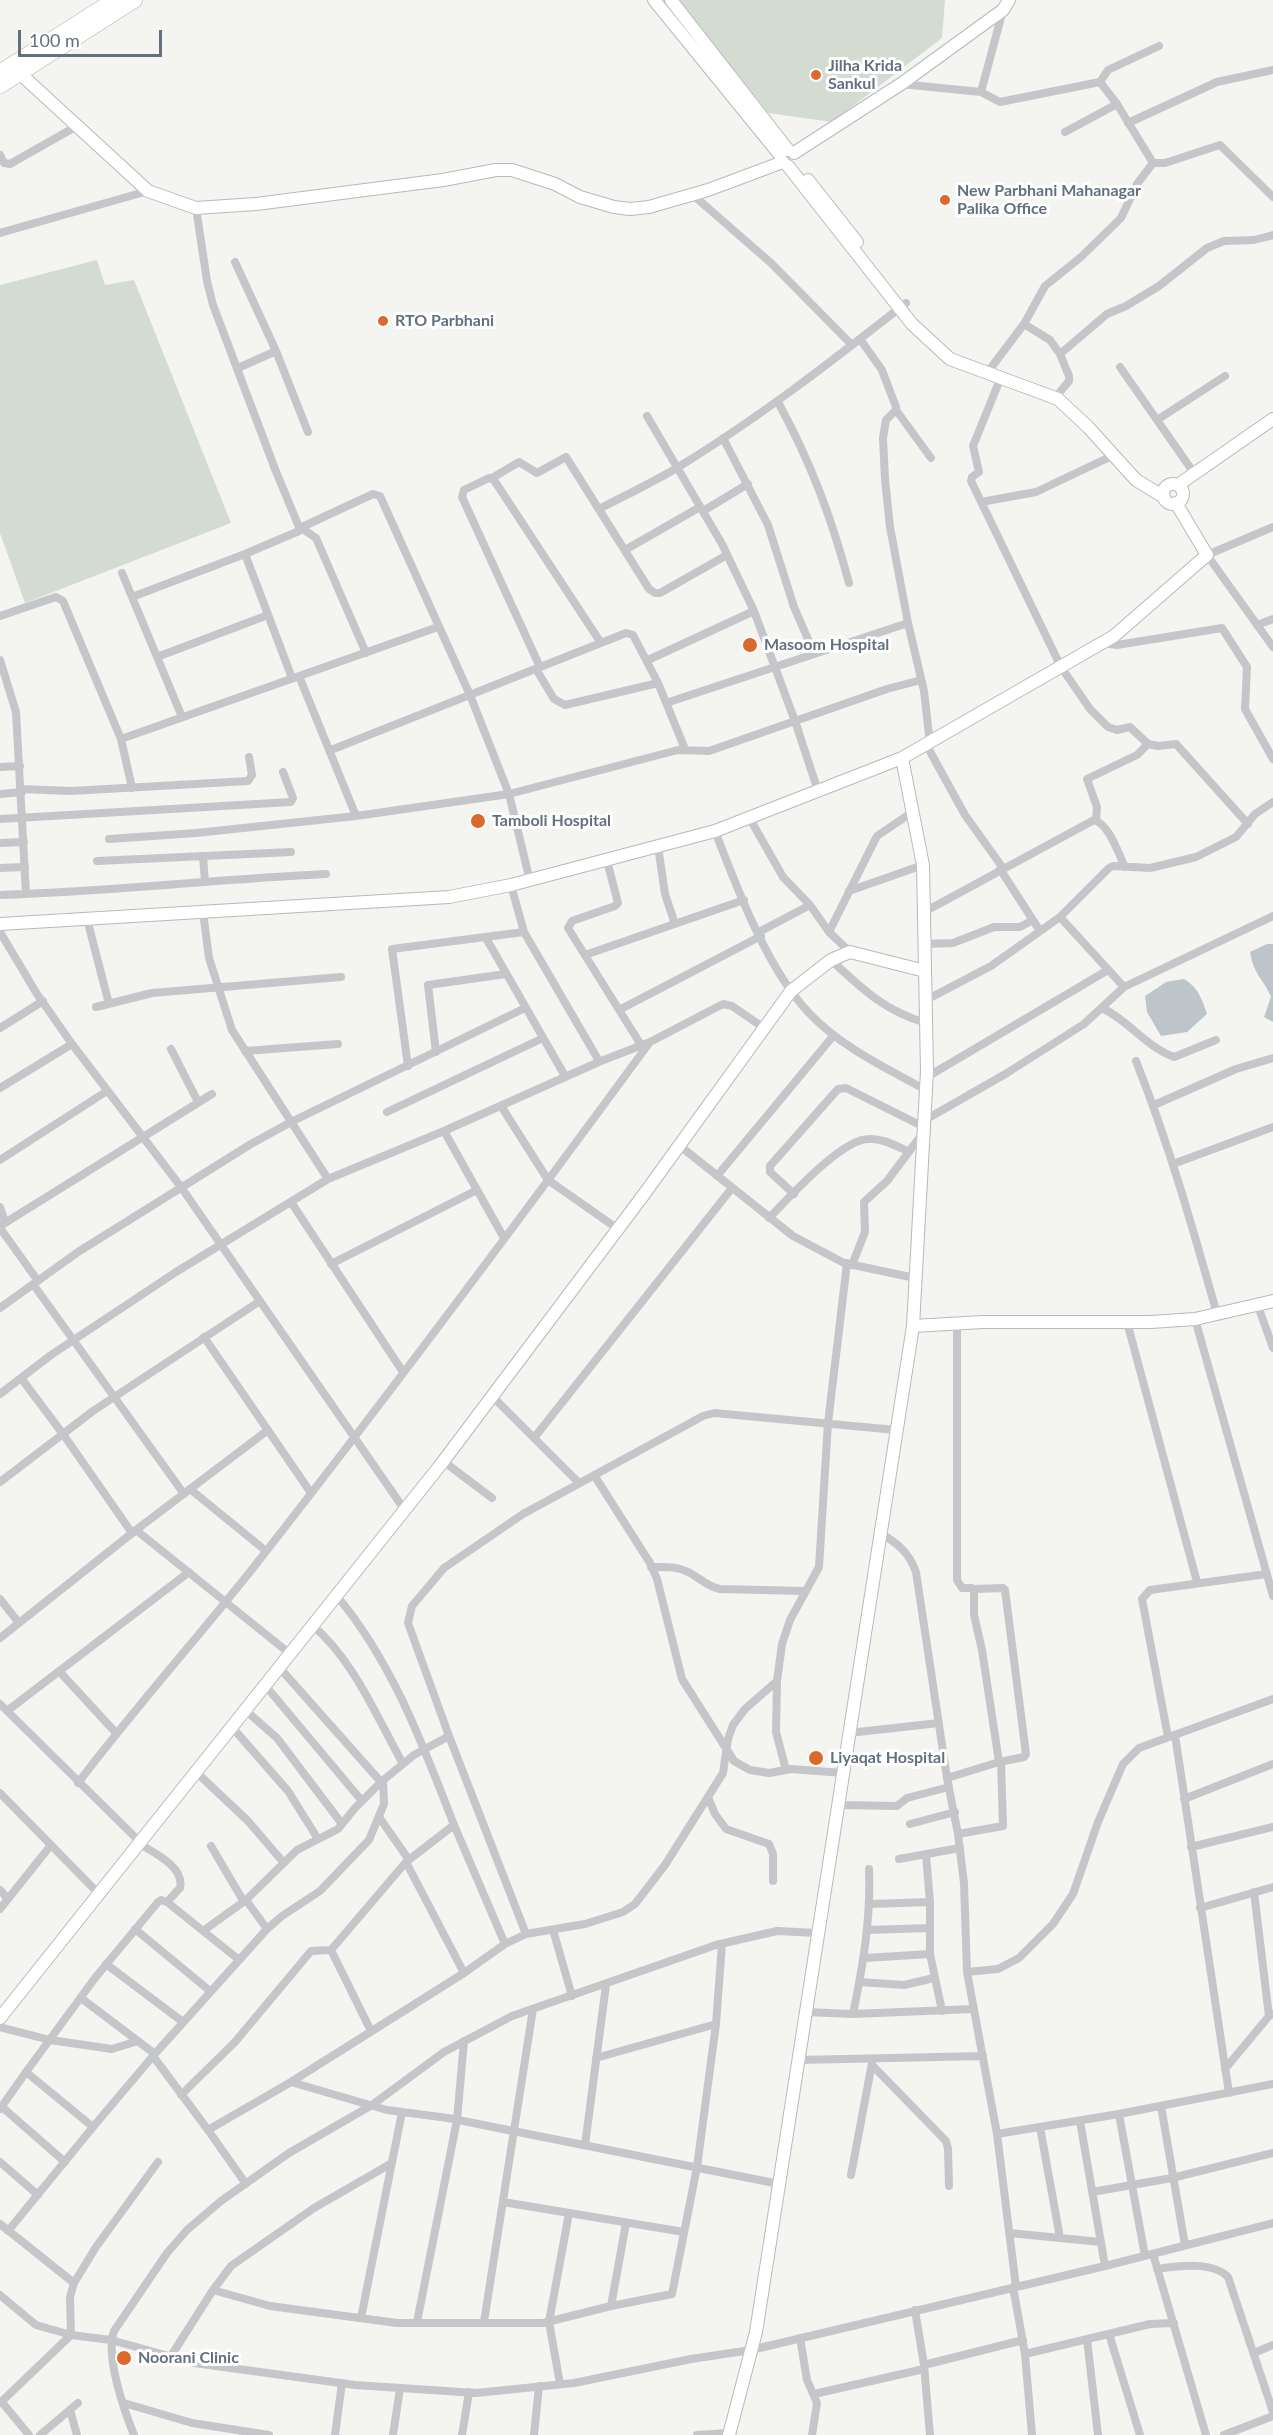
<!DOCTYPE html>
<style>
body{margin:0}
#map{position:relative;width:1273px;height:2435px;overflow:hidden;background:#f4f4f0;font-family:Lato,sans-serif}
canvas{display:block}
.scale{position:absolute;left:18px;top:30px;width:144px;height:27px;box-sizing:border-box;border:3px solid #647080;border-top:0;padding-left:8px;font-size:18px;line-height:21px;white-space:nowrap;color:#647080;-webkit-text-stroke:4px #fff;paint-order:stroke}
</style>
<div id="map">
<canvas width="1273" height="2435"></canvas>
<div class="scale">100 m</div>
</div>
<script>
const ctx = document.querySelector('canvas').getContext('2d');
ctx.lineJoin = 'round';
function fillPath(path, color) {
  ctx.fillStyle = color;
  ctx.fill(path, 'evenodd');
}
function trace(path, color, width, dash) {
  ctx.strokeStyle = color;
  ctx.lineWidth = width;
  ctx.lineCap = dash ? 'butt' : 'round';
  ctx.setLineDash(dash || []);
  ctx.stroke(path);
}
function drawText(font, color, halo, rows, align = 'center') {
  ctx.font = font + ' Lato,sans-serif';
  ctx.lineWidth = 6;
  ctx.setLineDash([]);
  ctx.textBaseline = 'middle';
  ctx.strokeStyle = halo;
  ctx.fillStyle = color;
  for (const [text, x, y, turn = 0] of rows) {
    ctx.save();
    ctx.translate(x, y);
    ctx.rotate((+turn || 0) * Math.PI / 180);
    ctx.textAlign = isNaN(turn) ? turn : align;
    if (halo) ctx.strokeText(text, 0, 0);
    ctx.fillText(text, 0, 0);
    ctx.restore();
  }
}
fillPath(new Path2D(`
 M679,0H945L942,38L832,122L768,113Z
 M97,260L105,285L134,280L231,523L25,603L0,533V285Z`), '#d4dbd1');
fillPath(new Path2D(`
 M1267,944H1273V1022L1264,1017L1271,997C1264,979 1254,976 1250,952Z
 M1184,979C1198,987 1202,999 1207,1014L1187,1032L1161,1036L1147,1012L1145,996L1166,982Z`), '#bdc5cb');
const secondary = new Path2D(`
 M654,0L780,155
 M671,0L788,150
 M14,68L148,191L196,208L256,204L443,180L496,170H512L555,184L580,197L614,207L630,209L649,207L708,190L783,162
 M794,153L901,84L1003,10L1009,0
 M788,166L912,324L950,359L1058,399L1088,427L1136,480L1164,497
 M808,180L857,242
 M1163 494a10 10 0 1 1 20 0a10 10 0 1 1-20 0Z
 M1178,485L1273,419
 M902,758L1114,636L1207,555L1176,503
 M0,924L449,897L511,885L715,831L902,758L923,865L927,1071L913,1326L756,2332L729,2435
 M913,1326L983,1322H1151L1195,1319L1273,1301
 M0,2018L442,1463L642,1197L791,991L831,960L850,952L925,971`);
const highway = new Path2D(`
 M0,72L114,0
 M0,86L135,0`);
trace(secondary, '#b6b9be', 14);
trace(highway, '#b4b6ba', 16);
trace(new Path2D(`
 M1100,82L1108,70L1159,46
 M901,84L981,92L1000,102L1100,82L1117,104L1153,163H1165L1220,145L1273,197
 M981,92L1003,10
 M1128,123L1217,82L1273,70
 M1065,132L1117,104
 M0,155L4,163L10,164L77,126
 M693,195L771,263L852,345
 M0,233L148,191
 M235,262L276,351L308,432
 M1024,324L1050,340L1060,354L1069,376V381L1055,398
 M860,339L882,370L896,407V410L886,420L883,438L885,479L890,527L908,623L924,691L930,744
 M1060,354L1107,314L1126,306L1159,286L1207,248L1224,241L1254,240L1273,235
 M1120,367L1194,473
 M238,368L276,351
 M987,373L1024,324L1045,286L1081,257L1121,218L1137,184L1153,163
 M1001,377L973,446L979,472L972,477L971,481L1061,667L1090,709L1108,727L1117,730L1130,727L1148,744L1158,746L1176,744L1248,824
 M778,402C811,463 831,516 849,583
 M896,410L931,458
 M647,416L722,544L754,611L795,721L818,791
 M1157,420L1225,376
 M723,438L768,525L794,607L814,653
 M492,478L519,462L537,473L566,457L649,589L655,593H660L727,555
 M981,502L1036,492L1114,455
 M599,509C626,495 654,482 680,466C760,417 832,361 906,303
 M703,511L748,484
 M300,527L316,538L366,653
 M302,527L373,494L380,496L470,695L509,794L530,881
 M1273,527L1207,555L1273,647
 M625,550L700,507
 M245,554L292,678
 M122,573L182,717
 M132,597L245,554L299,531V527L275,469L213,305L207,281L196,208
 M0,616L56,597L63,601L121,739L132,788
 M1257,625L1273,619
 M1103,643L1117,645L1222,628L1247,667L1245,709L1273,759
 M157,657L268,615
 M0,660L16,712L26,894
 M648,660L754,611
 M540,667L462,497L464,490L489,478L494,480L601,643
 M536,669L554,699L565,705L658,683
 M299,676L356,816
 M666,703L908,623
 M121,739L438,627
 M927,746L965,815L1003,868
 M331,750L626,633L633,635L658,683L685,749
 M0,767L20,766
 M22,789L71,791L248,781L252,775L249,757
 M0,794L22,792
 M0,819L291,802L293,798L283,772
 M750,819L783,877L810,905L829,932L850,952
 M1096,820L1097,807L1087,779L1137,755L1148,744
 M715,831C737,888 767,969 809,1013C841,1047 886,1068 926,1090
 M109,839L196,833L356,816L509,794L678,750L709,751L887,689L921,680
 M0,843L24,842
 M658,846L665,894L675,924
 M203,856L205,882
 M97,861L291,852
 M607,861L618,903L615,906L572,921L568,928L641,1045
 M0,868L25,867
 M1000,869L1040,931
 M511,885L524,932L599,1061
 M849,891L923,865
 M0,895C109,892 217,879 326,874
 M203,912L209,958L232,1030L328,1179
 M924,912L1094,820C1109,824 1118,853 1125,867
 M1060,917L1109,868L1113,866L1150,868L1196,857L1236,837L1255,814L1273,802
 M87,919L109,1004
 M0,932L37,994L72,1044L181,1187L404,1509
 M759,932L810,905
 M829,932L877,836L914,811
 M486,938L565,1076
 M925,944L953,943L994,927H1020L1033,920
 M585,955L744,900
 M831,960C862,989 885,1011 926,1023
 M926,1000L991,966L1060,917L1124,987
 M96,1007L152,993L341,977
 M1102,1008C1128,1020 1145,1046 1174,1057L1216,1040
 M619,1010L761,936
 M0,1028L43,1001
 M171,1049L198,1102
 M245,1051L338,1044
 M436,1052L428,985L506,974
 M1136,1061C1169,1144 1193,1229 1217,1314
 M408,1066L392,949L524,932
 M927,1077L1108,970
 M0,1088L72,1044
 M1154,1105L1236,1069L1273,1058
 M501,1106L548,1180L618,1229
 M387,1112L543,1038
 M925,1120L1007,1073L1084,1024L1124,987L1273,916
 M444,1131L504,1238
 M680,1146L793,1236L844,1263L915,1278
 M0,1160L107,1091
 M1173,1164L1273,1127
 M717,1176L834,1035
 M794,1194L770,1172V1166L838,1089L846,1088L924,1127
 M291,1202L403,1372
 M0,1207L5,1222
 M769,1218C789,1198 841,1139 869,1139C882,1138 896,1146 908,1151
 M0,1226L212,1094
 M0,1228L38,1281
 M331,1264L477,1190
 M852,1265L865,1232L864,1202L887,1181L923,1133
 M33,1284L184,1494
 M1258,1306L1273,1348
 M0,1308L78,1252L251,1144L291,1122L525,1008
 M1195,1319L1273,1596
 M1127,1322L1197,1582
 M204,1337L311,1493
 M21,1378L63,1434L132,1533
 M0,1394L51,1355L176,1272L328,1179L444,1131L601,1061L650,1042L723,1004L732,1006L764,1028
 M492,1396L579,1483
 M534,1438L732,1188
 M443,1461L492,1498
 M594,1475L650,1563L657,1579L682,1679L734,1761L750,1770L769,1773L791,1769L843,1773
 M0,1482L93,1411L260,1301
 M190,1489L266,1551
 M136,1530L289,1653
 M880,1533C897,1543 909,1552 916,1572L947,1778L958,1834L964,1883L967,1972L997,2134L1016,2287
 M651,1567C665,1567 678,1566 690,1573C701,1579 708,1587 720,1589L806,1591
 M974,1589L1003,1588L1005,1590L1026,1754L1024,1757L999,1762
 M336,1595C392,1661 423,1745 454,1825
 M0,1599L19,1623
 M312,1625C353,1659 377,1717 403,1764
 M0,1638L136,1530L268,1430
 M278,1666L381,1782
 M59,1671L116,1733
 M777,1681L776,1732L786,1770
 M264,1684L362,1801
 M0,1704L139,1841
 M244,1709L277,1738L342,1824
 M7,1711L189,1572
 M231,1726L288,1791L318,1839
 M849,1733L939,1723
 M1175,1735L1229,2093
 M1168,1737L1142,1599L1150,1590L1267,1574
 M195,1771L248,1821L284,1863
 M947,1778L999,1762L982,1650L974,1615V1590L972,1588H962L957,1580V1323
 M78,1783C134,1709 196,1640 253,1568C389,1395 520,1219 650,1042
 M0,1793L98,1893
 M708,1797L715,1814L726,1829L769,1844L773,1854V1881
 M1184,1799L1273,1764
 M838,1805L897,1806L907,1798L949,1787
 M379,1817L409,1860
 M910,1824L955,1812
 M958,1834L1003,1826L1001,1761
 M138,1843C152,1852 185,1866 180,1888L167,1902
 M211,1846L244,1902
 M1191,1847L1273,1827
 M926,1855L930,1902V1954L942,2011
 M899,1859L960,1848
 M0,1890L8,1899
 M1254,1892L1269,2016L1273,2014
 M870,1904L930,1902
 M1200,1908L1273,1887
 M0,1909L51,1845
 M135,1929L210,1991
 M267,1929L282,1916L320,1891L369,1840L384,1804L383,1780
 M553,1930L572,1996
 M868,1930L930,1928
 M203,1931L246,1900L297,1850L338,1829L355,1808L381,1782L414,1755L449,1736
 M526,1934L449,1736L408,1623L412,1606L444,1568L523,1514L703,1416L714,1413L725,1414L896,1430
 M505,1944L526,1934L585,1924L623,1912L635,1904L665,1865L723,1773L728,1739L733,1725L745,1709L777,1681L782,1644L790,1620L819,1567L828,1423L847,1263
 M865,1958L930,1954
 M106,1964L183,2022
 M967,1972L998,1969L1019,1958L1053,1924L1073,1894L1098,1822L1123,1764L1139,1748L1273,1699
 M860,1982L904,1985L934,1978
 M81,1998L155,2054
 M806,2012L853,2014L974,2009
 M853,2014C863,1965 871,1919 869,1869
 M0,2027L50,2040L112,2049L138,2041
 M371,2031L331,1950L406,1862
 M153,2056L267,1929L246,1900
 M596,2058L716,2024
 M798,2060L983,2056
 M872,2065L946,2141L948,2149L949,2186
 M1225,2069L1269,2016
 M26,2072L95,1978L158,1902L161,1900L167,1902L238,1959
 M291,2082L464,1973L505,1944L454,1825L406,1862L464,1973
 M181,2095L235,2042L311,1951L331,1950
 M1161,2106L1185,2245
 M2,2107L65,2162
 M0,2109L26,2072L93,2127L153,2056L208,2130
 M1119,2114L1145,2256
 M1080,2121L1105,2266
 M1040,2127L1060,2238
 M997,2134L1119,2114L1273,2084
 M585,2145L606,1985
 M0,2162L38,2195
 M851,2175L872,2063
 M246,2184L208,2130L291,2082L387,2110L448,2118L779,2184
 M1092,2192L1172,2178L1273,2153
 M503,2202L684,2232
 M0,2224L74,2283
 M8,2231L93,2127
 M1009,2233L1101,2242
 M1153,2254L1206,2435
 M1157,2269C1177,2266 1213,2261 1228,2277L1273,2412
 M1013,2287L1025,2354L1032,2435
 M213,2290L270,2306L397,2323H543L611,2306L672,2294L697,2167L716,2024L722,1944
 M0,2295L36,2325L71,2335L111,2340L194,2363L355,2385L476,2393L574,2383L691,2359L751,2350L1105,2266L1273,2223
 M611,2306L626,2223
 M915,2310L924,2365L930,2435
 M361,2318L402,2112
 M417,2322L457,2120L464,2041
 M484,2322L533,2009
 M1109,2334L1140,2435
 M800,2338L807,2380L817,2403L812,2435
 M1087,2339L1098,2435
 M1254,2353L1273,2345
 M1025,2354L1150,2324L1174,2323
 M171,2356L213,2290L231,2266L314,2208L392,2163
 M924,2365L1023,2340
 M560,2384L549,2322L569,2213
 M814,2394L924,2369
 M1,2401L29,2435
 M0,2403L71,2335L70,2297L74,2283L96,2247L158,2162
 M124,2403L192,2423L269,2435
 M70,2410L77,2435
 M40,2435L78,2403
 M134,2435C124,2410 105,2356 114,2331L167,2253L187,2230L221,2201L289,2153L372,2105L444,2052L512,2016L716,1945L777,1931L818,1933
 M335,2435L342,2383
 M393,2435L400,2388
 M462,2435L469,2392
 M534,2435L539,2386
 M697,2435L729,2433
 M1224,2435L1273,2416`), '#c4c6ca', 8);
trace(secondary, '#fff', 12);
trace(highway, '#fff', 15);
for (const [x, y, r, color] of [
 [816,75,6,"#da692b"],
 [945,200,6,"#da692b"],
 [383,321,6,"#da692b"],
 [750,645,8,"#da692b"],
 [478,821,8,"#da692b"],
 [816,1758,8,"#da692b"],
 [124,2358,8,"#da692b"]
]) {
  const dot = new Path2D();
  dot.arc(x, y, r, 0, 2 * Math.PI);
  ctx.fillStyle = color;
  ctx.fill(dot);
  trace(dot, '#fff', 2);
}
drawText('bold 16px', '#647080', '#fff', [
 ["Jilha Krida",828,66],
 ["Sankul",828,84],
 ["New Parbhani Mahanagar",957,191],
 ["Palika Office",957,209],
 ["RTO Parbhani",395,321],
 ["Masoom Hospital",764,645],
 ["Tamboli Hospital",492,821],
 ["Liyaqat Hospital",830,1758],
 ["Noorani Clinic",138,2358]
], 'left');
</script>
